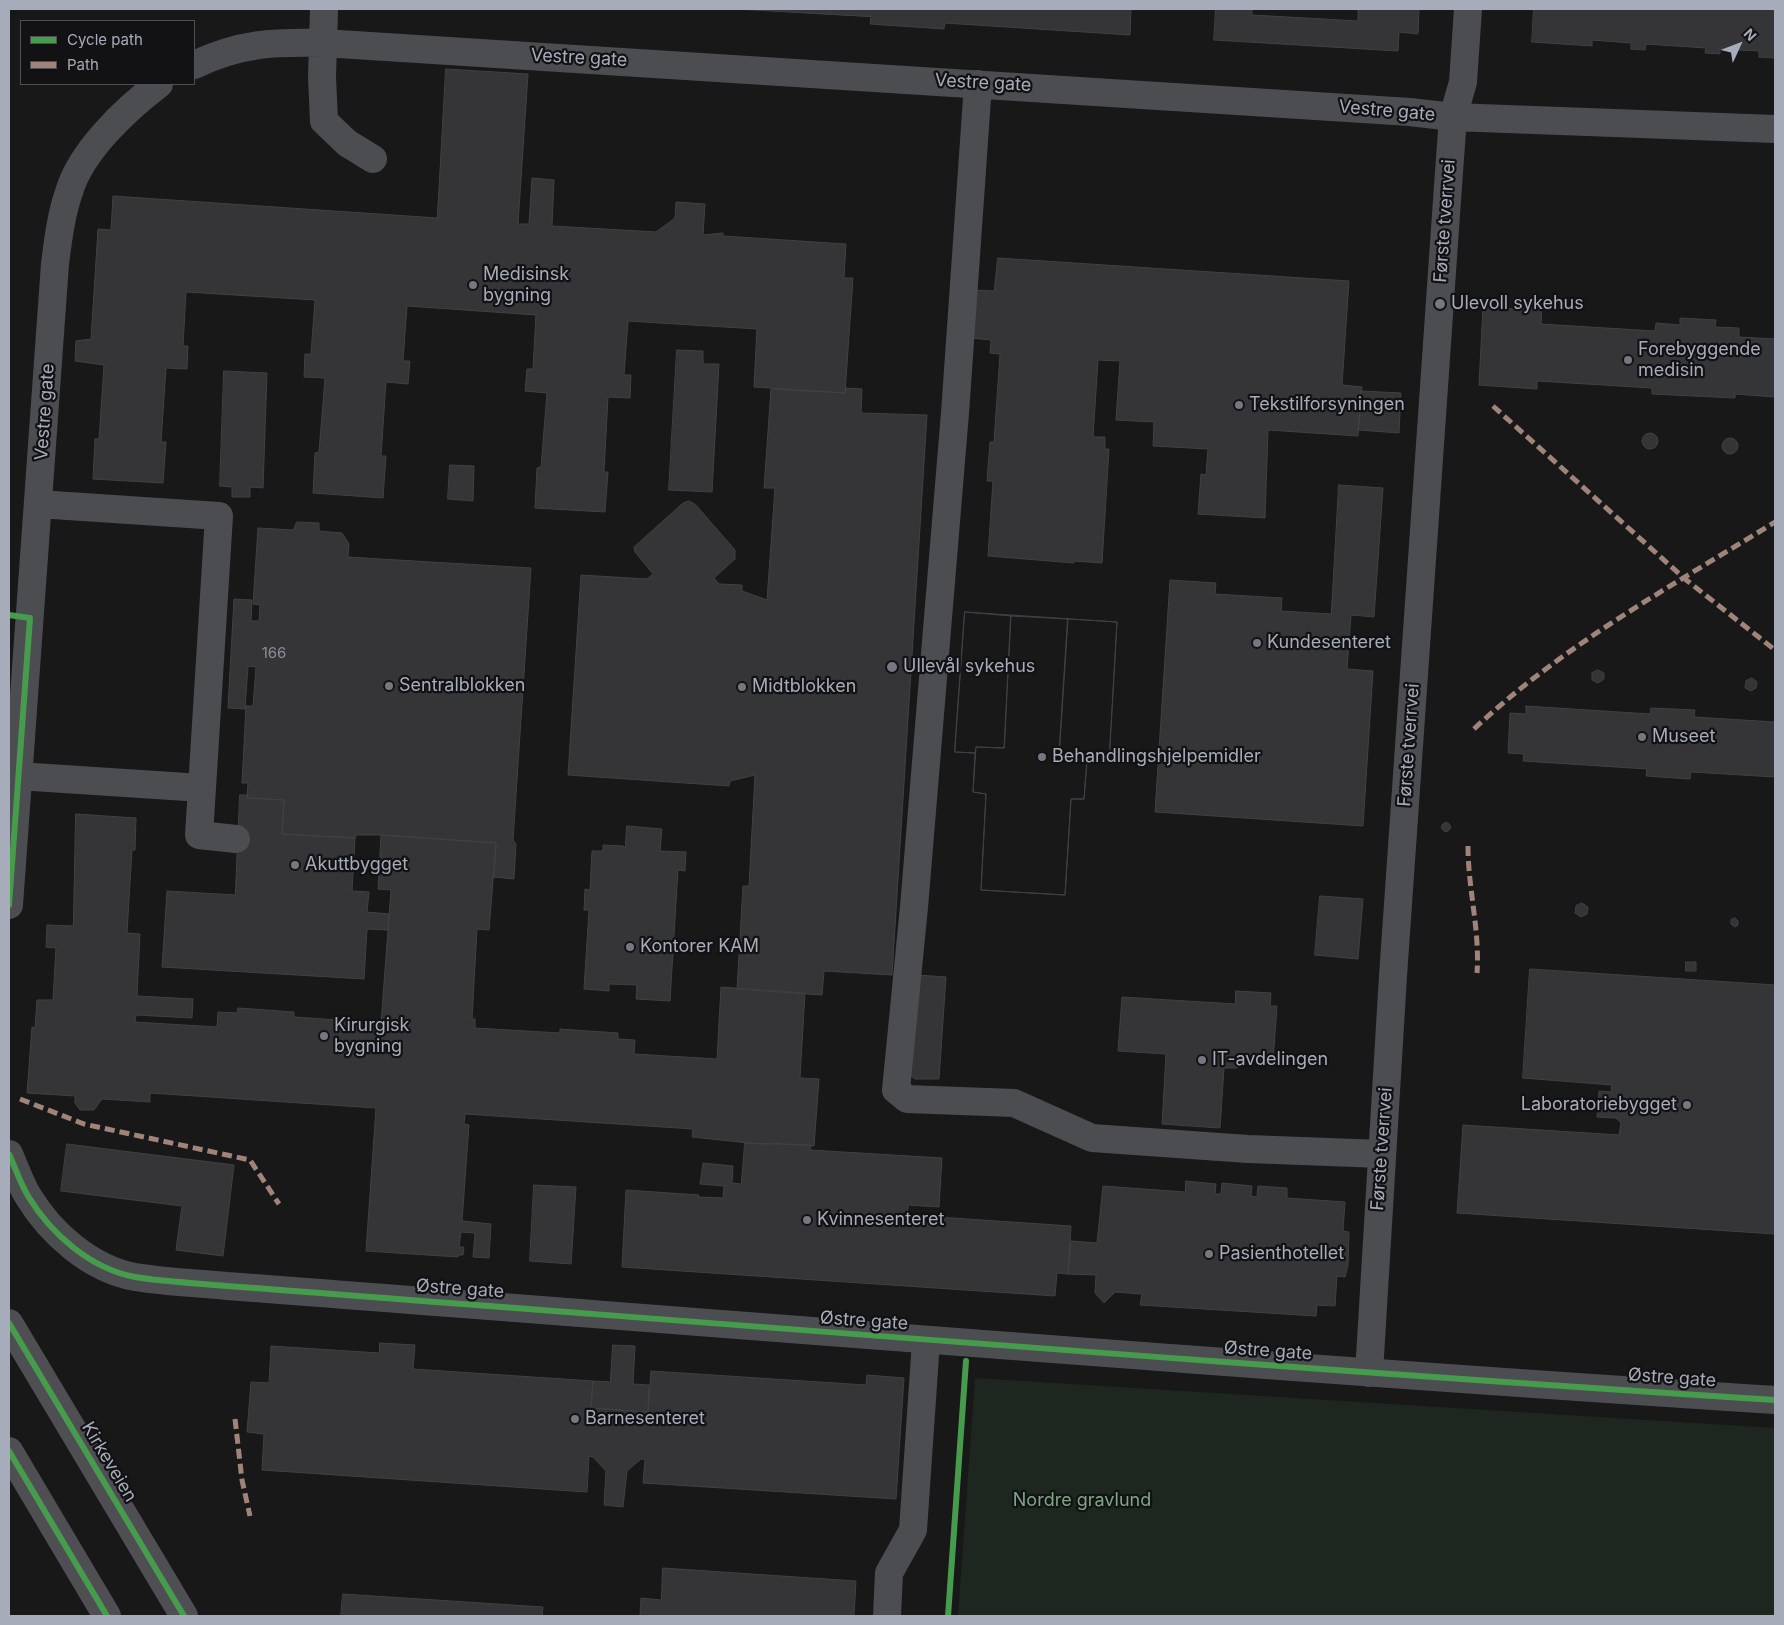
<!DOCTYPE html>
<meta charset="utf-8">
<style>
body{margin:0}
#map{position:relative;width:1784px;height:1625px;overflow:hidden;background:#181818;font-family:Inter,sans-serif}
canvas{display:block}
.frame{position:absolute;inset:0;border:10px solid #a7acba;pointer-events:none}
.legend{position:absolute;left:20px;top:20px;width:175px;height:65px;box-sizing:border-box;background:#121214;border:1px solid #4e5056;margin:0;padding:6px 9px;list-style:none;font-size:15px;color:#a7acba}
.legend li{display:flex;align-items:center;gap:10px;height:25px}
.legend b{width:25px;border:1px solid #4e5056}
.north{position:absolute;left:1714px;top:20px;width:50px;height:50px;-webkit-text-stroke:4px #121214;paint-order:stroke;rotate:47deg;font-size:14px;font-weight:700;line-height:20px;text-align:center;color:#a7acba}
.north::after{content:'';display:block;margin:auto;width:18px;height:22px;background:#a7acba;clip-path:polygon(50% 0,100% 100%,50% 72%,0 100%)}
</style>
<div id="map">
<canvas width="1784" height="1625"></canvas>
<div class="frame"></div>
<ul class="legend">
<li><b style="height:6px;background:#469c4c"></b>Cycle path</li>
<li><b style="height:6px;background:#a18479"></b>Path</li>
</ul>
<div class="north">N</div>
</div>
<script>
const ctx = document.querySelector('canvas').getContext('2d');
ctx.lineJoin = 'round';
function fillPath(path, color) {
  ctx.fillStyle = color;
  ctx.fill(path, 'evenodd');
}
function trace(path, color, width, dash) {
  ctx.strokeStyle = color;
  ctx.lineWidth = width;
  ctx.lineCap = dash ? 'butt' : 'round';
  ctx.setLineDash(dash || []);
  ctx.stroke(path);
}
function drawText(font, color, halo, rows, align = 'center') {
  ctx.font = font + ' Inter,sans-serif';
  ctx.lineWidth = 4.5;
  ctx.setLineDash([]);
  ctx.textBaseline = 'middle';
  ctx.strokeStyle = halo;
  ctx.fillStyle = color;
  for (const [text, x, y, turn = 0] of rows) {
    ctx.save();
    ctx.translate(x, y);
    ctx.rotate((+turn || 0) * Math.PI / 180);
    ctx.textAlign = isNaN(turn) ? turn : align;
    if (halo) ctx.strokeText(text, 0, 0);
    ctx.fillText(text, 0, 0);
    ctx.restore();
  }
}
fillPath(new Path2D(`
 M975,1378L1775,1428V1616H958Z`), '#1d261f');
const building = new Path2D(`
 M736,9H1131L1130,35L945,23L944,29L870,24L871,17Z
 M1216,9H1252V15L1358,21V9H1419L1418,34L1399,32L1398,51L1214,40Z
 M1534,9H1775V58L1759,57V51L1720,49V54L1705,53L1706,48L1646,44L1645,50L1631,49V43L1592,40V46L1532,42Z
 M446,69L528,74L518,224H529L532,178L554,180L552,226L656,232L675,218L676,202L705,204L703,235L723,233V236L846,244L844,278H853L845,393L754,387L757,329L628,321L624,375H631L630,398L608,397L604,472H608L605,512L535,508L537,468L541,467L547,393L525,391L527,369H533L536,315L407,306L403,361H410L408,384L386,382L381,456H386L383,498L313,493L315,453L319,452L325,378L304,377L305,354H311L315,300L186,292L183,346H188L187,369L166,368L161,442H166L163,483L93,479L95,439H99L104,365L75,361L76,341L91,339L98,229L111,230L113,196L437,218Z
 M998,258L1349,281L1342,385L1362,387L1358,436L1268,430L1265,518L1198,514L1201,474L1206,475L1208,449L1153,446L1154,422L1116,420L1120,361L1098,360L1093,437H1105V449H1109L1102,563L1074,561V563L988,556L993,481H987L990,442H994L1000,354L990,353L991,340L971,338L974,290L994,291Z
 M1517,303L1542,304L1541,324L1655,331L1656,323L1680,325V318L1716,320L1715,327L1739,328V337L1775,339V397L1735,394V398L1652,394V388L1537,381V389L1479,385L1483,307L1517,309Z
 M677,350L703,351V364H719L712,492L669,490Z
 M224,371L267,373L263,488L250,487V497H232V487L220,486Z
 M846,388L862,389L861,413L927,415L892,975L824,971L822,995L737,989L743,886H749L755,775L730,781L729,786L568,775L581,575L647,579L653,574L635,552L634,547L683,503L689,501L695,504L735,550V559L714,578L719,584L742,585V591L767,600L775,488H764L771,389L845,393Z
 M1361,391L1401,393L1399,433L1359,430Z
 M1642 441a8 8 0 1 1 16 0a8 8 0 1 1-16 0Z
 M1722 446a8 8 0 1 1 16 0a8 8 0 1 1-16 0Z
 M450,465L474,466L473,501L448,499Z
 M1339,485L1383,488L1374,617L1351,615L1347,669L1373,671L1363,826L1155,812L1170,580L1216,583L1215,594L1282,598L1281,611L1331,614Z
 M297,522L319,523V531L342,533L349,544L348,557L531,568L513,840L516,844L514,879L494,877L496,843L381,835H356L355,838L282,834L284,800L247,798L248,783H242L246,706H253L256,667L248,666L245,709L228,708L234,599L252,600L251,621H259L260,605L253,604L258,528L293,530Z
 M965,612L1117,622L1109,762L1087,760L1084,799H1071L1065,895L981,890L986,794L973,792L975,753L955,752Z
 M965,612L1011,616L1004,748L976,747L975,753L955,752Z
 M1011,616L1068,619L1059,758L1087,760L1084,799H1071L1065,895L981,890L986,794L973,792L976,747L1004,748Z
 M1068,619L1117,622L1109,762L1059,758Z
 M1598,670L1604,673V679L1598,683L1592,680V673Z
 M1752,678L1757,682L1756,688L1751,691L1745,688L1746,681Z
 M1526,706L1650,714L1651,708L1695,710L1694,717L1775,722V777L1691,772L1690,779L1646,776L1647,769L1523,761L1524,754L1508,753L1510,713L1526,714Z
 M240,795H248L247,798L284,800L282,834L355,838L352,891L369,892L367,912L389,914L388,930L367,929L364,979L162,967L167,891L235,895Z
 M76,814L136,818L135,850H132L127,933L140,934L137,996L193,999L192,1018L136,1015L135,1022L217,1027L218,1012L237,1013L238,1008L294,1012V1017L381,1023L391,890L378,889L381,835L496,843L489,930L477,929L472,1019H475V1028L560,1033V1029L618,1033V1039L635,1040L634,1054L717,1059L721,987L805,993L800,1078L819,1079L814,1146L769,1143L768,1145L692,1137L693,1129L465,1114L464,1124L469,1125L462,1221L491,1224L489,1258L473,1257L475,1233L461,1232L459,1247H464L463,1255H458V1257L366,1251L376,1108L150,1093V1102L102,1099L94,1110H80L75,1103V1096L27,1093L32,1027L35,1028L37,1000H53L56,948L46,947L47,925L73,926Z
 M1441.5 827a4.5 4.5 0 1 1 9 0a4.5 4.5 0 1 1-9 0Z
 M627,826L662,829L660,851L686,852L685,871L678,870L670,1001L636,999L637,985L609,984V991L584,989L589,910H584L585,889L590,890L592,851H603V845L623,846L625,848Z
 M1320,896L1363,899L1358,959L1315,955Z
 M1582,903L1588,907L1587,914L1581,917L1575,913L1576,906Z
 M1735,918L1738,921V925L1735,927L1731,924V920Z
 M1686,962H1696V971H1686Z
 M1530,969L1775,985V1234L1457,1213L1463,1125L1619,1135L1621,1123L1616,1118L1597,1117L1599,1091L1611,1092L1612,1085L1523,1078Z
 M917,975L946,977L939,1079H915L911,1076Z
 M1236,991L1271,993L1270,1006H1277L1273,1061L1237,1059V1068H1224L1220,1128L1162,1124L1166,1054L1118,1051L1122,997L1235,1004Z
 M745,1143L811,1145L810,1150L942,1158L939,1207L908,1205V1215L1071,1226L1068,1274L1057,1273L1055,1296L622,1267L626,1190L699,1195L698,1197L723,1198L724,1186L700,1184L703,1163L733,1166L732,1183L741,1184Z
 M67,1144L234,1165L223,1256L176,1250L182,1206L61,1191Z
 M1186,1181L1216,1184L1215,1194H1221L1222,1183L1252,1186L1251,1196L1257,1197L1258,1186L1287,1188V1198L1345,1202L1343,1231L1349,1232L1348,1265L1345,1277L1337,1276L1335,1306L1317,1305L1316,1316L1140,1305L1142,1294L1115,1292L1104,1303L1095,1293L1096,1275L1068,1274L1071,1241L1097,1243L1103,1186L1185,1192Z
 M534,1185L576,1187L571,1264L530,1261Z
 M380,1343L415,1345L413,1369L593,1381L591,1408L648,1412L651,1371L866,1385L867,1375L904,1378L896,1499L643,1483L645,1459H641L627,1471L623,1507L604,1505L606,1471L593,1457L589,1456L587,1492L262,1470L264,1434L247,1432L251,1382L269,1383L271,1346L379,1353Z
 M613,1345L635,1346L633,1384L649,1385L648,1412L591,1408L593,1381L610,1382Z
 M663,1568L856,1581L854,1616H640L641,1598L661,1600Z
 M343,1594L543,1607L542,1616H341Z`);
fillPath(building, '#353537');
trace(building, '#404144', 1);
trace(new Path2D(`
 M324,9L322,77L324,121L347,143L373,159
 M194,65C240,43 273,42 323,43L1410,112L1453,117L1775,129
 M978,84L955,413L914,907L896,1090L907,1099L1014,1103L1092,1138L1248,1149L1382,1154
 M18,776L202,788L219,516L38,504
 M202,788L199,835L236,839
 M9,905L55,264C58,240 61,215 69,192C81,151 126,109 159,84
 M9,1154C15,1167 20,1183 28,1196C51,1234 91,1269 135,1277C165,1282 197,1283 227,1286C743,1325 1259,1367 1775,1400
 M1369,1373L1393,976L1447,200L1453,117L1463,82L1468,9
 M887,1616L889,1573L913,1530L926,1341`), '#4b4d51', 28);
trace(new Path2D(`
 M9,1323L184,1616
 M9,1451L107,1616`), '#4e4e53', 28);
trace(new Path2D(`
 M1493,406L1685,579L1775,650
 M1474,729C1563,645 1672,586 1775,522
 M1468,846C1468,889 1480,930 1477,973
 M20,1099L84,1124L250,1160L279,1204
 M235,1419L242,1480L250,1516`), '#a18479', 5, [10, 5]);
trace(new Path2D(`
 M9,615L30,618L9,905
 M9,1154C15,1167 20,1183 28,1196C51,1234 91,1269 135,1277C165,1282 197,1283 227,1286C743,1325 1259,1367 1775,1400
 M9,1323L184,1616
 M9,1451L107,1616
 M948,1616L966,1361`), '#469c4c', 6);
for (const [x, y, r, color] of [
 [473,285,5,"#757881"],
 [1440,304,6,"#757881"],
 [1628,360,5,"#757881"],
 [1239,405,5,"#757881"],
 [1257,643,5,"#757881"],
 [892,667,6,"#757881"],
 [389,686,5,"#757881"],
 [742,687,5,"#757881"],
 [1642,737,5,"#757881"],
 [1042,757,5,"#757881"],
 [295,865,5,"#757881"],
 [630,947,5,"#757881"],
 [324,1036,5,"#757881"],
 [1202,1060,5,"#757881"],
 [1687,1105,5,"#757881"],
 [807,1220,5,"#757881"],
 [1209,1254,5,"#757881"],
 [575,1419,5,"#757881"]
]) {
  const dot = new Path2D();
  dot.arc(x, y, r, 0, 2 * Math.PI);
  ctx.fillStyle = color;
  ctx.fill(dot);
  trace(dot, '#121214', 2);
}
drawText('15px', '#8a8e99', null, [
 ["166",274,653]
]);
drawText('18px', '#a7acba', '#121214', [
 ["Vestre gate",579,58,3],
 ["Vestre gate",983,83,3],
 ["Vestre gate",1387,111,5],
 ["Første tverrvei",1445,221,-86],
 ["Vestre gate",45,412,-86],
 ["Første tverrvei",1409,745,-86],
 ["Første tverrvei",1382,1149,-86],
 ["Østre gate",460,1289,4],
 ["Østre gate",864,1321,4],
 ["Østre gate",1268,1351,4],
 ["Østre gate",1672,1378,4],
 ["Kirkeveien",109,1462,59]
]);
drawText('18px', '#a7acba', '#121214', [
 ["Medisinsk",483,275],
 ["bygning",483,296],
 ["Ulevoll sykehus",1451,304],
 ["Forebyggende",1638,350],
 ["medisin",1638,371],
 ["Tekstilforsyningen",1249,405],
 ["Kundesenteret",1267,643],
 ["Ullevål sykehus",903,667],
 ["Sentralblokken",399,686],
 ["Midtblokken",752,687],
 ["Museet",1652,737],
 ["Behandlingshjelpemidler",1052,757],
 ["Akuttbygget",305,865],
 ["Kontorer KAM",640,947],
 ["Kirurgisk",334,1026],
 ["bygning",334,1047],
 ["IT-avdelingen",1212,1060],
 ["Laboratoriebygget",1677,1105,"right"],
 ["Kvinnesenteret",817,1220],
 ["Pasienthotellet",1219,1254],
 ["Barnesenteret",585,1419]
], 'left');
drawText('18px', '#7da783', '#121214', [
 ["Nordre gravlund",1082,1501]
]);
</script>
